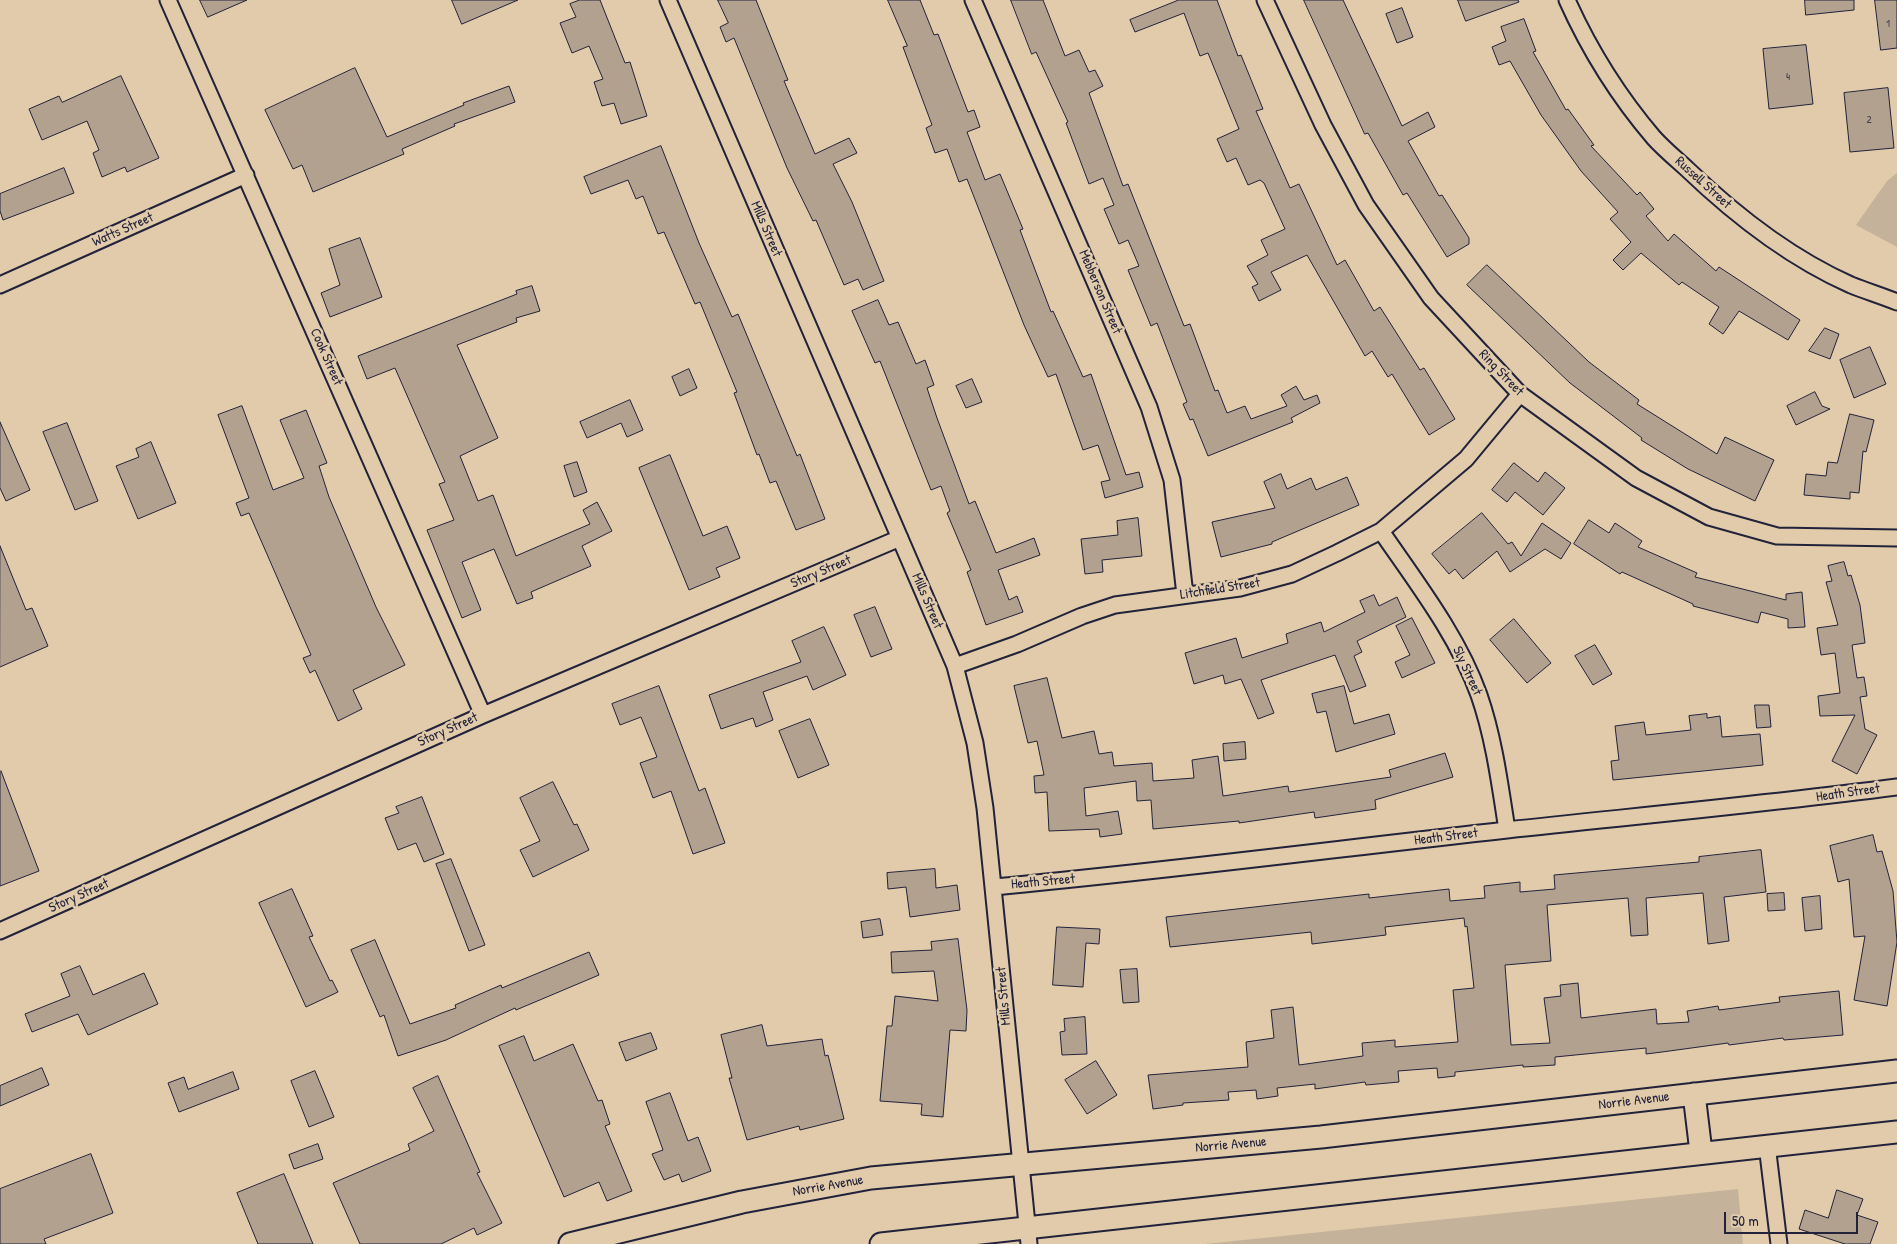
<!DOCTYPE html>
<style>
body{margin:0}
#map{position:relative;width:1897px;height:1244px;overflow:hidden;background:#e1cbaa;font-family:"Patrick Hand",sans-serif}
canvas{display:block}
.scale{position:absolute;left:1724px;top:1212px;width:134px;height:22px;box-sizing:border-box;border:2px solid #22223b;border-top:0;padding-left:6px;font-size:15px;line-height:18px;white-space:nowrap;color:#22223b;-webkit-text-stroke:4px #e1cbaa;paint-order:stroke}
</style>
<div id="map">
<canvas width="1897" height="1244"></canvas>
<div class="scale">50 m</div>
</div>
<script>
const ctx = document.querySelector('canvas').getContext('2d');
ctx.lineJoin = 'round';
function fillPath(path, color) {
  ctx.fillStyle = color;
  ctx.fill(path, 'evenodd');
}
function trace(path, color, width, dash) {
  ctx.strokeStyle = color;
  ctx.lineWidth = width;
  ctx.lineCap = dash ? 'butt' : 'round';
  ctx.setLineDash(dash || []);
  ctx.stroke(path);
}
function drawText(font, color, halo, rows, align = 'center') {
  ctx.font = font + ' "Patrick Hand",sans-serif';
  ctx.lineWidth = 5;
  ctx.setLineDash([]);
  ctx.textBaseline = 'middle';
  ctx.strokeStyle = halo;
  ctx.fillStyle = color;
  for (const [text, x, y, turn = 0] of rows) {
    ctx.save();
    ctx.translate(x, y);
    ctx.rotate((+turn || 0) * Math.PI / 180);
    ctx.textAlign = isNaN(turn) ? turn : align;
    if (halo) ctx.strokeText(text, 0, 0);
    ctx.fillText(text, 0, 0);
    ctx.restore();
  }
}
fillPath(new Path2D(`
 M1897,173V247L1856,225L1887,181Z
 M1738,1189L1743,1244H1205Z`), '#c5b29a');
const building = new Path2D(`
 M200,0H247L208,17Z
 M452,0H518L462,24Z
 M580,0H600L625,63L630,62L647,116L621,124L614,103L602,106L594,82L603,79L589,46L572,53L560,23L576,17L570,4Z
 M718,0H756L788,80L784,81L815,154L849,138L857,153L833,164L852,202L884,281L863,290L858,279L844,285L816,220L813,221L787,168L734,38L726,42L720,27L728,23Z
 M888,0H920L934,35L938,34L968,112L974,110L980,127L967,132L985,180L1000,174L1023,229L1020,230L1051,312L1053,311L1083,377L1091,374L1126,475L1139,472L1143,487L1105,498L1101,482L1110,480L1098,445L1083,450L1056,374L1048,377L1024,325L967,179L959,182L947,149L935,153L926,128L932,125L903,47L907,46Z
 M1011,0H1043L1065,56L1079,50L1089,72L1095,70L1103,86L1089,93L1123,186L1128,184L1184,326L1190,324L1215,391L1218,390L1227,413L1245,406L1251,419L1287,406L1281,395L1296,386L1304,400L1317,395L1320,403L1291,418L1293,422L1208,456L1193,419L1190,420L1183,404L1187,402L1157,323L1151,326L1128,270L1139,266L1128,240L1119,244L1104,209L1114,205L1103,178L1089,184L1066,123L1068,122L1036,52L1032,54Z
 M1179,0H1217L1238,56L1241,55L1263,109L1256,111L1290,188L1299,184L1337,265L1345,260L1374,311L1380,307L1420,370L1424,368L1455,419L1429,435L1392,374L1388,377L1372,351L1365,356L1307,255L1271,272L1281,290L1259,301L1252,287L1258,284L1247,266L1268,255L1261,240L1285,229L1264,183L1260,180L1248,185L1236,158L1227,162L1217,139L1239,129L1208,53L1200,56L1184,13L1135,32L1130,20Z
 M1304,0H1343L1402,126L1428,112L1435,127L1408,141L1439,196L1442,195L1469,238V244L1447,257L1407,193L1403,195L1368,133L1365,134Z
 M1458,0H1518L1519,2L1466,21Z
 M1805,0H1854V10L1806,15Z
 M1875,0H1897V48L1881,50Z
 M1402,8L1413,37L1397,43L1386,14Z
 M1524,19L1536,51L1533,52L1566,110L1568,109L1594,145L1591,146L1637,195L1640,192L1654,209L1646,216L1668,241L1674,234L1716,271L1719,267L1800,320L1788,340L1739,311L1723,334L1709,324L1719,307L1682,282L1679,285L1641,253L1623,270L1613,260L1631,242L1610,219L1618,212L1581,171L1541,115L1510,61L1499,65L1492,47L1506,41L1501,27Z
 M1806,45L1813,104L1769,109L1763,49Z
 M355,68L387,137L464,105L463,103L509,86L515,102L454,124L455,126L402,149L404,154L313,192L302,165L293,169L265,110Z
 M121,76L159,158L127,172L125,167L102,177L93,153L99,150L87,121L42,140L29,109L59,96L62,102Z
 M1888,88L1894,148L1850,152L1844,93Z
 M661,146L699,243L732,317L738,314L797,456L800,454L825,519L796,530L776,481L770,483L759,454L757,455L734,393L737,392L700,302L695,304L664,232L658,234L643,196L636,199L628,180L591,194L584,177Z
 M64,168L74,193L3,220L0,211V194Z
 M360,238L382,297L330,317L321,293L340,285L329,249Z
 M1487,265L1589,362L1639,400L1637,404L1717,454L1725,437L1774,460L1755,501L1688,469L1641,440L1642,438L1570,383L1467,285Z
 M532,286L540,311L516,318L517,322L457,345L498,438L460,456L478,501L493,495L516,556L590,524L583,510L597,502L612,531L582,546L591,566L531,592L533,598L517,604L494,549L462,562L481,610L462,618L427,530L454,520L439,484L445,482L395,368L367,379L358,356L517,294L516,291Z
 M878,300L889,325L898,322L916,364L925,360L934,385L927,388L937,418L969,504L975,501L996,553L1034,538L1040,555L998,570L1009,600L1017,596L1023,612L986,625L967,572L971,570L947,513L950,511L941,486L931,490L880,361L875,363L852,311Z
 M1825,328L1839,334L1830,359L1809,351Z
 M1870,347L1886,384L1854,398L1840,360Z
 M689,369L697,388L680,396L672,377Z
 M972,379L982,402L966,408L956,386Z
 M1815,392L1822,406L1830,409L1796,425L1787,406Z
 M630,400L643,430L627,437L621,423L587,438L580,422Z
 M242,406L273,490L304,478L280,420L306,410L327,463L319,466L329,497L376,607L405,665L353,690L362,709L338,721L315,670L310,673L303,658L311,655L249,513L241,516L236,503L249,498L218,415Z
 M1850,414L1874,420L1866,452L1863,451L1859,493L1850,492V499L1804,495L1806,474L1826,476L1828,462L1837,463Z
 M0,422L30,490L6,501L0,488Z
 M67,423L98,501L75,510L43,432Z
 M151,442L176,503L138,519L116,466L139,457L136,449Z
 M670,455L703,536L727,526L740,558L716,568L720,577L689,590L639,468Z
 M577,462L587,492L574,497L564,466Z
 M1514,463L1538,482L1545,472L1565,488L1543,515L1515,492L1507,502L1492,490Z
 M1281,474L1287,489L1311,478L1316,490L1347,477L1359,505L1272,542V544L1221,557L1212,522L1275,508L1264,482Z
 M1482,513L1508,544L1512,542L1521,556L1542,523L1571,543L1561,559L1545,549L1510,572L1497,551L1463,579L1455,569L1449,574L1432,554Z
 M1138,518L1142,556L1102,560L1103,572L1085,574L1081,539L1118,535L1117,521Z
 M1589,520L1609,533L1615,523L1642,541L1638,547L1697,573L1695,577L1786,600V594L1802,592L1805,627L1788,628V619L1761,612L1758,623L1693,606V604L1622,572L1620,574L1574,544Z
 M0,546L26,610L32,608L48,646L0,667Z
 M1844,562L1848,576L1851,575L1860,605L1865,643L1852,645L1857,678L1864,677L1867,696L1860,697L1865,729L1877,735L1857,774L1832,761L1855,715L1820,716L1818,696L1840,693L1835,653L1821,655L1817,628L1838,625L1826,582L1832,581L1828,566Z
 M1374,595L1379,606L1397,597L1406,617L1357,641L1362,652L1354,656L1366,686L1350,692L1335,655L1261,680L1274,713L1258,719L1241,679L1225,684L1223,675L1194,684L1185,653L1236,638L1242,658L1288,643L1286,634L1321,622L1324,632L1365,612L1360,601Z
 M875,607L892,649L871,657L854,615Z
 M1412,618L1435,663L1402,678L1395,662L1410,655L1396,626Z
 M1514,619L1551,663L1527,683L1490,640Z
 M824,627L846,675L813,690L807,676L763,692L773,720L756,727L753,718L721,729L709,695L801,662L792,641Z
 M1595,645L1612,674L1593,685L1575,656Z
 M1047,678L1062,738L1094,731L1099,754L1112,752L1114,766L1152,763L1153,781L1194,778L1192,760L1218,756L1223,796L1288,786L1289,792L1391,777L1389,770L1445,753L1453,777L1375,800L1376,809L1315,818L1314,812L1239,823V821L1153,829L1151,800L1137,801L1136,781L1084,788L1086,816L1118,811L1122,834L1100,837L1099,829L1049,831L1047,792L1035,793L1034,776L1044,775L1037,741L1028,743L1014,686Z
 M659,686L699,791L705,788L725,843L693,854L671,791L653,798L640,763L657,757L641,717L620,725L612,704Z
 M1344,686L1354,724L1389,714L1395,734L1336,752L1326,711L1317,713L1312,694Z
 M1755,705H1769L1771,727L1757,728Z
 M1707,714V718L1720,716L1722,737L1760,734L1763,765L1613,780L1611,761L1619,760L1615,726L1644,722L1646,735L1691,730L1689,716Z
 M810,719L829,765L798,778L779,731Z
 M1245,742L1246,759L1224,761L1223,744Z
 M1,771L39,871L0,886V772Z
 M553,782L574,825L577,824L589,850L533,877L520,850L540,841L520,798Z
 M422,797L444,854L424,862L416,843L398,850L385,818L399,813L396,807Z
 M1873,835L1877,852L1882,851L1893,891L1897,942L1887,1006L1854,1000L1865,936L1854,937L1849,879L1838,882L1830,846Z
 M1761,850L1766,892L1724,897L1729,941L1708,944L1703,893L1646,898L1648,935L1631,936L1628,898L1547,905L1551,961L1505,965L1511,1045L1550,1043L1544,998L1561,996L1560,985L1578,983L1581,1018L1656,1009L1657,1024L1689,1022L1687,1011L1718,1006L1719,1010L1780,1002L1779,997L1839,991L1843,1035L1784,1040L1783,1038L1729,1045L1728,1043L1662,1052L1646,1054V1048L1555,1057V1065L1523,1067V1065L1455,1072V1076L1438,1078L1437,1068L1398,1071L1399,1082L1366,1085L1365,1082L1315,1089V1084L1277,1088L1278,1096L1257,1099L1256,1090L1228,1092L1229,1100L1183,1103V1105L1153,1109L1148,1075L1248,1067L1246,1042L1274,1038L1271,1010L1293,1007L1299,1065L1363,1056L1362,1043L1395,1040V1047L1458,1042L1453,990L1474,988L1467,926L1465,927L1464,918L1385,927L1386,935L1312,944L1311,932L1170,947L1166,917L1369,894V898L1449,889L1450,901L1485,898L1484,886L1520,882V892L1555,889L1554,875L1699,862V857Z
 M451,859L485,945L469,951L436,864Z
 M935,869L936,888L957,885L960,910L910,917L906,887L888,889L887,873Z
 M292,889L313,936L309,937L330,981L332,980L338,992L306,1007L259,903Z
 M1784,893L1785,910L1768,911L1767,894Z
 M1820,896L1822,929L1805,931L1802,898Z
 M880,919L883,935L863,938L861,922Z
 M1057,927L1100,929L1099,944L1086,943L1083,987L1053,985Z
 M958,939L967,1010L966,1031L950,1030L943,1117L921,1115L922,1104L880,1101L887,1026H892L895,996L938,1001L934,971L892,973L891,952L932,950L931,942Z
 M375,940L410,1024L456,1008L455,1005L501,985L502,988L589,952L599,975L516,1010L515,1008L446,1040L398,1056L384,1015L380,1017L351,950Z
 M80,966L93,995L144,973L158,1004L88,1035L78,1014L32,1032L25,1014L70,996L61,974Z
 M1137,969L1139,1002L1123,1003L1120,970Z
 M1085,1017L1087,1054L1062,1055L1060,1032L1065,1031L1064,1019Z
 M762,1025L767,1046L822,1039L825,1056L828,1055L844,1119L800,1130L799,1126L747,1140L729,1078H732L721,1035Z
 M651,1033L657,1049L626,1061L619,1043Z
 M524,1036L534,1061L573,1044L598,1101L602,1100L610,1124L605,1126L632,1191L607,1201L599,1182L564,1197L499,1046Z
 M1096,1061L1117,1095L1087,1114L1065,1080Z
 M42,1068L49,1085L0,1106V1086Z
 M315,1071L334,1117L309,1127L291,1081Z
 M233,1072L239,1089L179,1112L168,1083L184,1077L188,1089Z
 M438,1076L480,1172L477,1173L502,1223L477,1235L474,1228L441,1244H360L333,1183L410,1150L408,1144L434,1131L413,1088Z
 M670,1093L688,1141L698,1137L711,1171L682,1182L679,1174L664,1180L652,1154L663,1150L646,1102Z
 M318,1144L323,1159L294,1169L289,1155Z
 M91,1154L113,1213L44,1239L46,1244H0V1189Z
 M284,1174L313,1244H258L237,1193Z
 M1837,1190L1863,1199L1857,1215L1878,1222L1870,1244H1845L1799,1229L1805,1210L1828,1218Z`);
fillPath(building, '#b2a18f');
trace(building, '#22223b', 1);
const minor = new Path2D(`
 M168,0L483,715
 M668,0L955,666L975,743L985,808L1029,1244
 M973,0L1149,407L1172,480L1185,595
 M1265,0L1323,125L1366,205L1431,298L1520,394L1636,478L1709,517L1777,536L1897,538
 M1567,0C1589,49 1619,97 1654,138C1664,149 1676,159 1687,169C1735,215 1790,258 1851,285C1866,291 1882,296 1897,302
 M0,285L246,175
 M1381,531C1416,582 1458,636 1479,695C1494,738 1500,785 1507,830
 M955,666L1017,644L1082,616L1115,605L1240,588L1292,574L1337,553L1381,531L1466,459L1520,394
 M994,887C1166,871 1336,849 1507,830C1637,816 1767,804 1897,787
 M0,931L483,715L900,538
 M1767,1145L1779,1244`);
const secondary = new Path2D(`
 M1694,1094L1701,1152
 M570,1244L742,1202L871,1178L1321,1137L1897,1071
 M881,1244L1897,1132`);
trace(minor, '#22223b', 19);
trace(secondary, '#22223b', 25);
trace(minor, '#e1cbaa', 15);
trace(secondary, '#e1cbaa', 21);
drawText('11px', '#464250', null, [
 ["1",1888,24],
 ["4",1788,77],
 ["2",1869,120]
]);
drawText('14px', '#22223b', '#e1cbaa', [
 ["Russell Street",1703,183,42],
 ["Mills Street",766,229,67],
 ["Watts Street",123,230,-24],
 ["Mebberson Street",1100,292,67],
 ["Cook Street",326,357,66],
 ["Ring Street",1501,373,46],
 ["Story Street",821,572,-23],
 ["Litchfield Street",1220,589,-9],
 ["Mills Street",927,601,67],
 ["Sly Street",1467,671,65],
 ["Story Street",448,730,-24],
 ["Heath Street",1848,793,-8],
 ["Heath Street",1446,837,-7],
 ["Heath Street",1043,882,-5],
 ["Story Street",79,896,-24],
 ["Mills Street",1004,996,-95],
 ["Norrie Avenue",1634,1101,-7],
 ["Norrie Avenue",1231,1145,-5],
 ["Norrie Avenue",828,1186,-10]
]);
</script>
